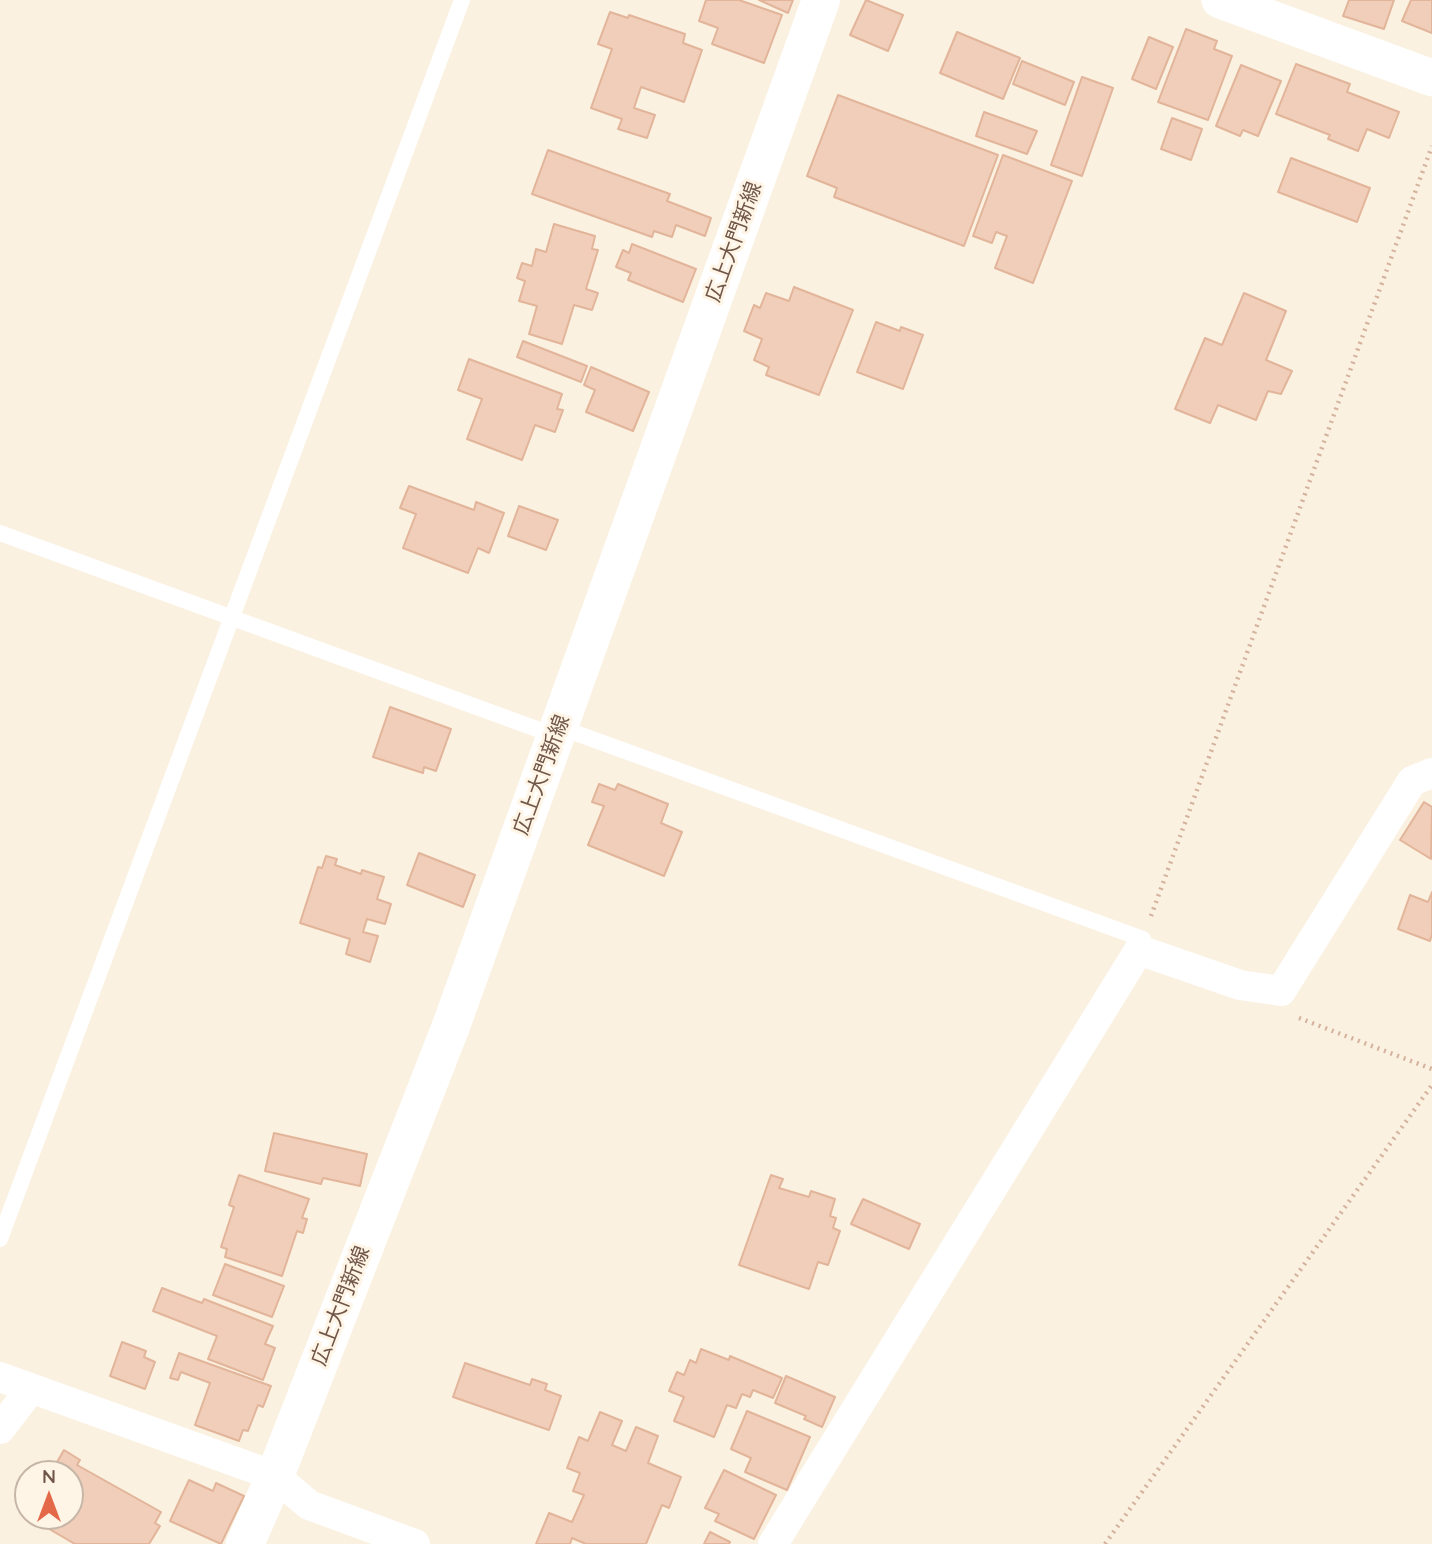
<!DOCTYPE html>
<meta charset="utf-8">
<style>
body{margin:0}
#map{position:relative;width:1432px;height:1544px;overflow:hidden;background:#fbf1e1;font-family:Quicksand,sans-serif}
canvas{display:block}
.north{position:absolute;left:14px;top:1460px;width:70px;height:70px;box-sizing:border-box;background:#fff5e6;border:2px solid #c6b6a7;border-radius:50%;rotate:0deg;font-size:19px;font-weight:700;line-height:28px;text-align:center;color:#715749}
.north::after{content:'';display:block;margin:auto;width:24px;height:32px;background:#e36948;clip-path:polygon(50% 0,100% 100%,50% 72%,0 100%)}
</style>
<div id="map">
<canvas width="1432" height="1544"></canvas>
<div class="north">N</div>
</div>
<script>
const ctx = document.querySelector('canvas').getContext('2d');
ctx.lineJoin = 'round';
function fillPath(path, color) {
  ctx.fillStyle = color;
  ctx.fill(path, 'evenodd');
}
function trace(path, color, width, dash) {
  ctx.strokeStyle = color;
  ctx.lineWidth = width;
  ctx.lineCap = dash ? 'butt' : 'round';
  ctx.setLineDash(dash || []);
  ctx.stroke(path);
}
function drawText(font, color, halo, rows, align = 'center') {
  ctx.font = font + ' Quicksand,"Noto Sans JP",sans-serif';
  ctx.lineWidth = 6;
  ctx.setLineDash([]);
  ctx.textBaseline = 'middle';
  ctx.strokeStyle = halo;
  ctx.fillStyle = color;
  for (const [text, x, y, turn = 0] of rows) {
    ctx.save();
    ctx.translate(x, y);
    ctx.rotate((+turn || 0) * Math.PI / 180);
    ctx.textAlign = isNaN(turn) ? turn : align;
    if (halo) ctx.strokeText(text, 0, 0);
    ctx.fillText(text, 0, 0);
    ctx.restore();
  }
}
const building = new Path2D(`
 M706,0H739L782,15L764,63L712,44L718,28L699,21Z
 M759,0H793L788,13Z
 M866,0L903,15L888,51L850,35Z
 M1349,0H1394L1384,29L1343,16Z
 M1411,0H1432V33L1402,21Z
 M610,12L628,18L629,15L685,34L683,43L702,50L684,102L641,87L634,108L655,115L647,138L618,129L622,119L591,108L612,49L598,44Z
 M1186,29L1217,41L1214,49L1232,56L1208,120L1158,102Z
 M957,32L1020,58L1003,99L940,73Z
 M1149,37L1173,47L1156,89L1132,79Z
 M1022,61L1074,82L1065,105L1013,84Z
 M1296,64L1350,84L1347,92L1399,112L1389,138L1367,129L1358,151L1328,139L1330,135L1276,114Z
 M1241,65L1281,81L1258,136L1243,130L1240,136L1216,126Z
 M1082,77L1113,88L1082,176L1051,165Z
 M838,95L998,155L964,246L834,197L837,188L807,176Z
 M984,112L1037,131L1027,154L976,136Z
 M1172,118L1202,129L1191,160L1161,149Z
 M548,150L670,194L667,201L711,218L705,236L676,225L672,237L654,231L652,237L532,194Z
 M1003,155L1072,181L1033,283L995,268L1007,236L996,232L992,243L973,236Z
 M1291,158L1370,188L1357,222L1278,192Z
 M554,224L595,236L592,249L598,250L586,289L598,293L592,310L574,305L562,344L529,334L537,306L519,301L525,281L517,278L522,263L532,266L536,249L546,252Z
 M632,244L696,269L683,302L628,280L631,273L616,267L623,250L629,253Z
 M794,287L853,310L819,395L766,375L769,367L754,360L762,339L744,331L754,305L760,308L766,293L789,301Z
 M1244,293L1286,311L1266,360L1292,371L1281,394L1268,391L1256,420L1218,405L1210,423L1175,409L1205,338L1222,345Z
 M876,322L900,331L901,327L923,335L903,389L857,372Z
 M523,341L587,366L581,382L517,357Z
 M469,359L562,394L557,409L563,410L555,432L535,425L522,460L467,439L482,399L458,390Z
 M591,367L649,392L633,431L586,412L595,390L584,385Z
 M409,486L474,510L476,502L504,513L489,553L478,548L468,573L403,548L416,514L400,508Z
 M519,506L558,520L546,550L508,536Z
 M390,707L451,729L436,771L424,767L423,773L373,757Z
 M599,784L615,790L618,784L668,804L661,823L682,832L664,876L588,845L604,806L592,802Z
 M1424,802L1432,807L1431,859L1400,840Z
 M419,853L475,875L463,907L407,885Z
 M326,856L337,859L335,865L361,874L362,870L384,877L377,899L391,904L385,924L367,919L363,932L378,936L370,962L346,954L350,939L300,923L318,867L322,868Z
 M1432,892V934L1430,941L1398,929L1410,895L1428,902Z
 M274,1133L367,1154L360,1186L323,1178L321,1184L265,1171Z
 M239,1175L309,1199L302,1218L307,1219L303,1233L297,1231L282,1276L225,1257L227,1249L221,1247L234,1207L229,1205Z
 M771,1175L783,1179L779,1188L809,1197L811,1191L835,1199L830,1216L836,1218L833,1228L840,1231L828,1265L818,1262L809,1289L739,1265Z
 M863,1199L920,1224L909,1249L851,1224Z
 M225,1264L284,1286L272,1317L213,1295Z
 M162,1288L202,1303L204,1299L273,1326L265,1344L275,1348L263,1380L208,1359L217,1336L153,1311Z
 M122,1342L146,1351L144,1357L155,1362L145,1389L110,1376Z
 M701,1349L729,1360L730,1356L782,1378L773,1398L753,1390L750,1397L742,1394L736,1408L727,1405L714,1437L674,1421L684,1397L669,1391L677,1372L684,1375L690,1360L696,1363Z
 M179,1353L271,1386L263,1407L258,1405L248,1431L243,1430L239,1441L195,1425L210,1383L181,1372L178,1380L170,1378Z
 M465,1363L530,1385L532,1379L547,1384L545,1390L561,1396L549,1430L453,1397Z
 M786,1376L835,1397L822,1427L804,1419L806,1416L775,1403Z
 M747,1411L810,1437L787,1490L745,1472L751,1458L731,1449Z
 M600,1412L622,1421L612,1445L626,1451L636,1427L658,1436L648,1463L681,1477L669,1508L662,1505L646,1544H586L572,1538L570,1544H536L549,1513L572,1522L584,1495L573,1491L580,1473L567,1468L579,1437L588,1441Z
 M64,1450L80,1460L77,1465L161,1512L155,1523L160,1526L149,1544H75L39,1523L43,1516H70V1474H50Z
 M724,1470L776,1495L754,1539L715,1521L719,1514L705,1508Z
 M189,1480L213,1491L216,1483L244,1496L221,1544L170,1521Z
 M710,1532L730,1542L729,1544H704Z`);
fillPath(building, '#f0ceb9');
trace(building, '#e2b59a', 2);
trace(new Path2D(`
 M1151,916L1432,146
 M1299,1018L1432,1069
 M1105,1544L1432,1085`), '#d4b29d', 4.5, [2, 5]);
trace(new Path2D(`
 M0,533L556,736
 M559,727L1143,939
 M0,1239L462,0`), '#fff', 16);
trace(new Path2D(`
 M0,1377L275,1476L309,1505L415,1544
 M0,1429L30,1390
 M773,1544L1139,950L1240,985L1281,991L1412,781L1432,773`), '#fff', 30);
trace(new Path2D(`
 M1220,0L1432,78`), '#fff', 37);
trace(new Path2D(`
 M245,1544L275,1476L451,1026L821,0`), '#fff', 38);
drawText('21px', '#715749', '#fff5e6', [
 ["広上大門新線",734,242,-70],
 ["広上大門新線",542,775,-70],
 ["広上大門新線",341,1306,-69]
]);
</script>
